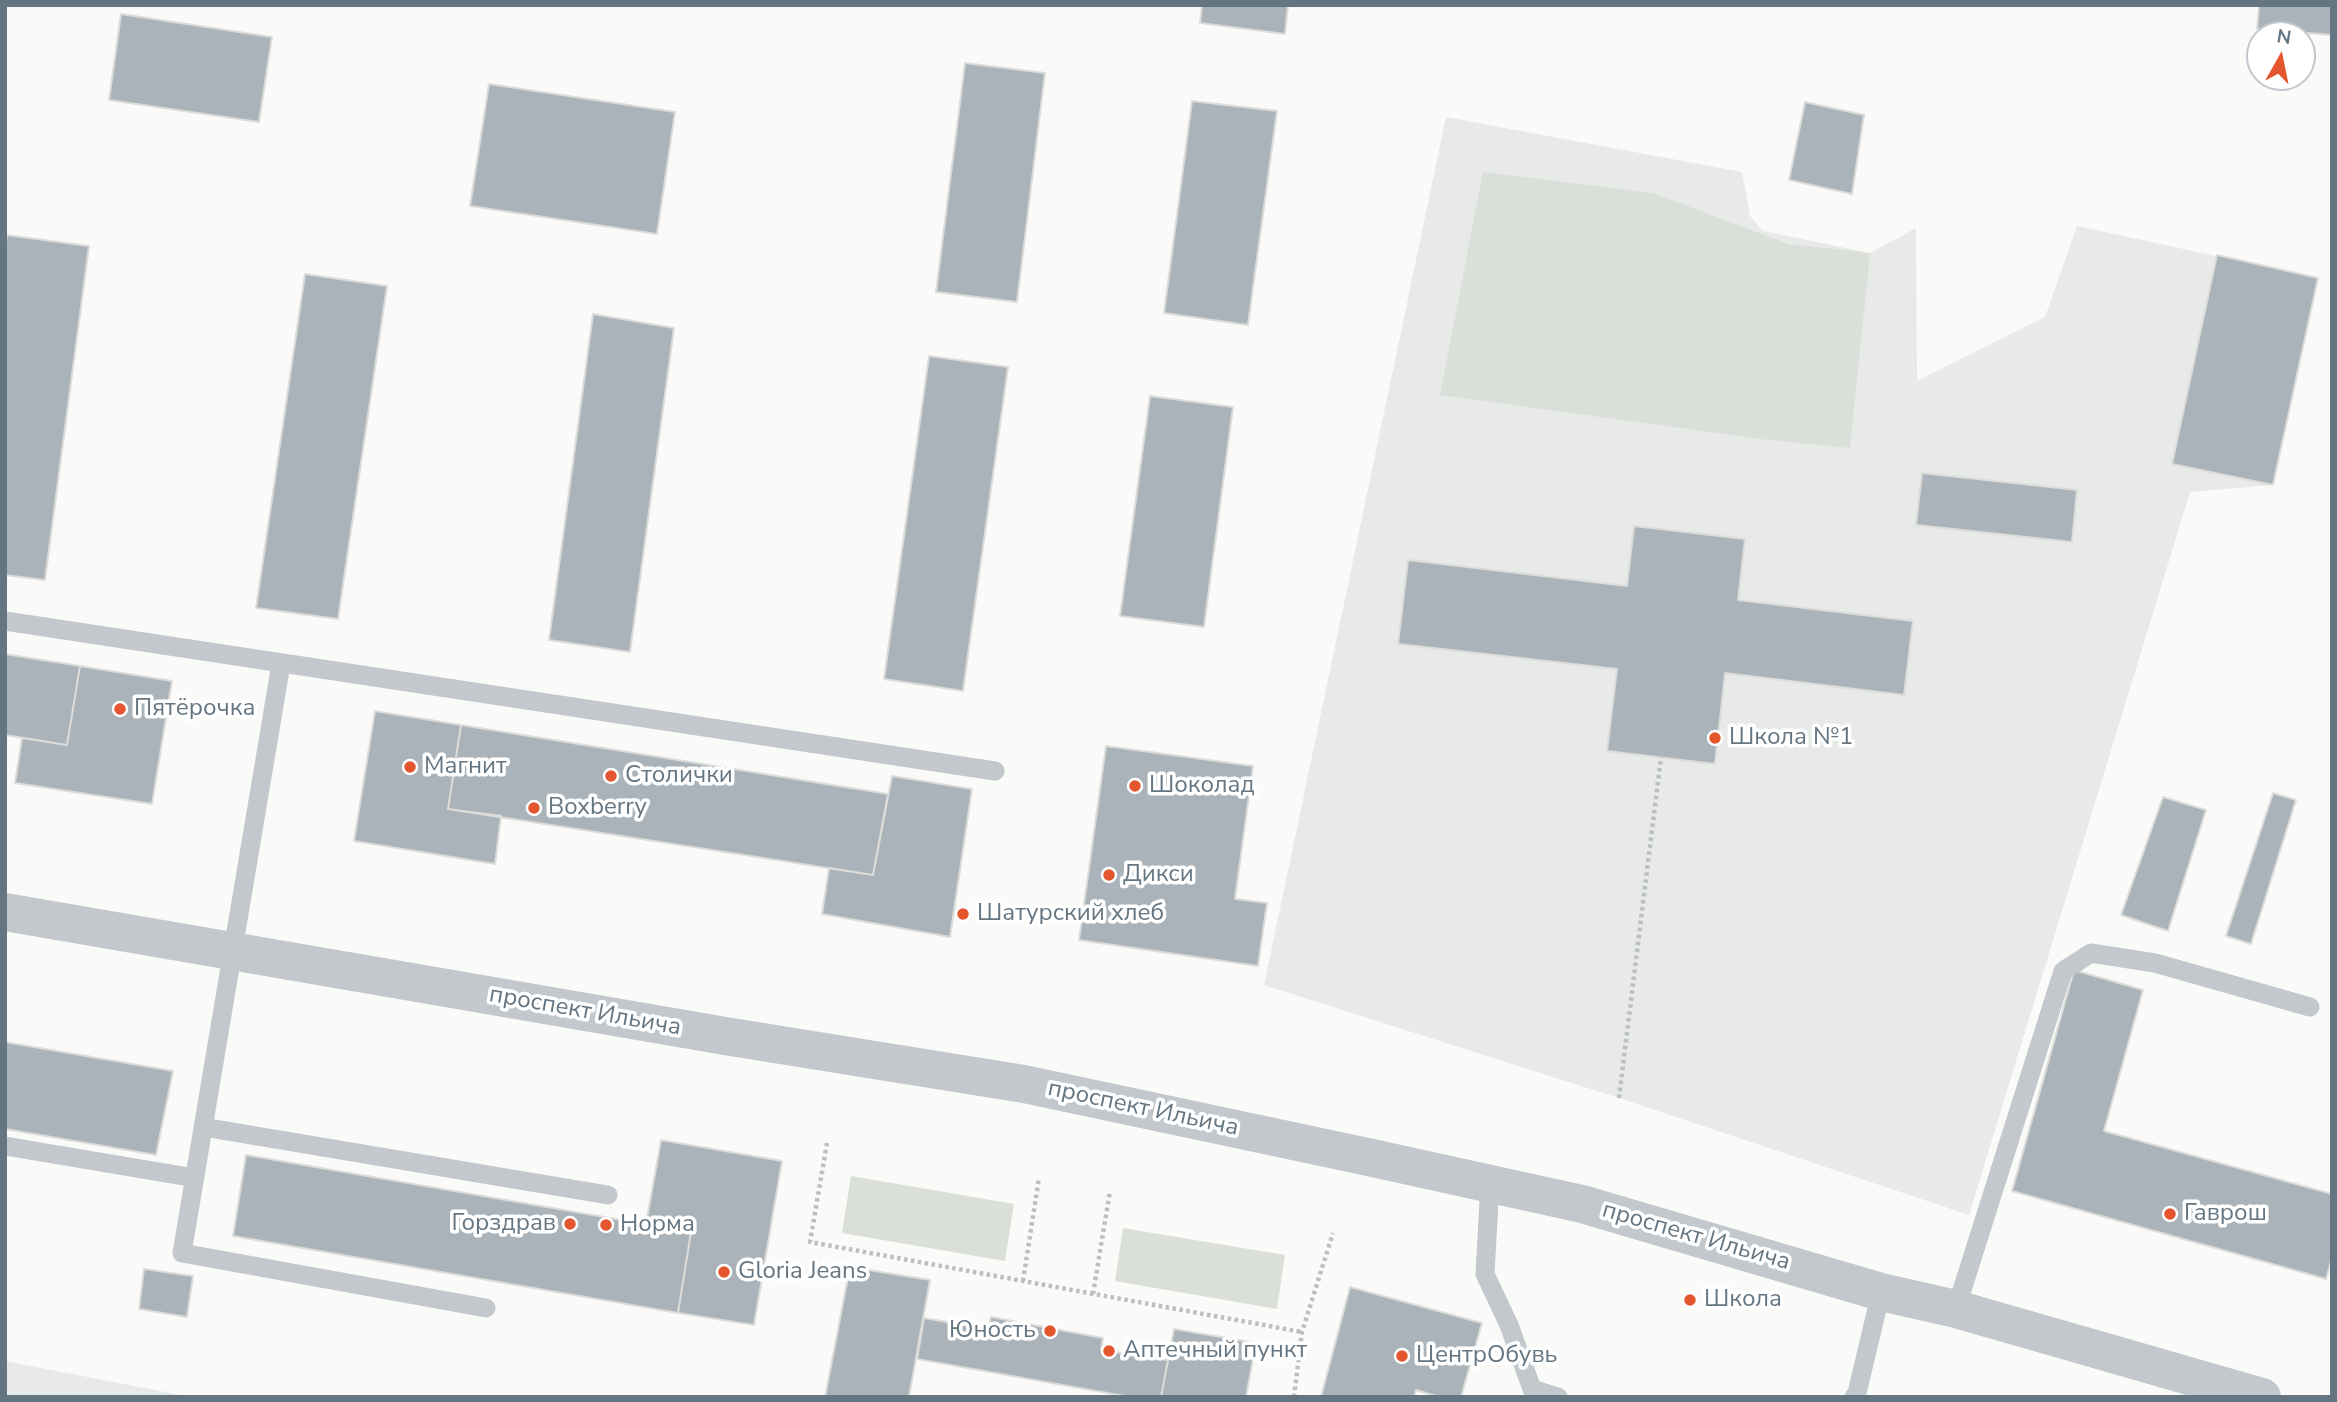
<!DOCTYPE html>
<meta charset="utf-8">
<style>
body{margin:0}
#map{position:relative;width:2337px;height:1402px;overflow:hidden;background:#fafaf8;font-family:"Nunito Sans",sans-serif}
canvas{display:block}
.frame{position:absolute;inset:0;border:7px solid #657683;pointer-events:none}
.north{position:absolute;left:2246px;top:21px;width:70px;height:70px;box-sizing:border-box;background:#fff;border:2px solid #c1c8cd;border-radius:50%;rotate:9deg;font-size:19px;font-weight:700;line-height:28px;text-align:center;color:#657683}
.north::after{content:'';display:block;margin:auto;width:24px;height:32px;background:#e4572e;clip-path:polygon(50% 0,100% 100%,50% 72%,0 100%)}
</style>
<div id="map">
<canvas width="2337" height="1402"></canvas>
<div class="frame"></div>
<div class="north">N</div>
</div>
<script>
const ctx = document.querySelector('canvas').getContext('2d');
ctx.lineJoin = 'round';
function fillPath(path, color) {
  ctx.fillStyle = color;
  ctx.fill(path, 'evenodd');
}
function trace(path, color, width, dash) {
  ctx.strokeStyle = color;
  ctx.lineWidth = width;
  ctx.lineCap = dash ? 'butt' : 'round';
  ctx.setLineDash(dash || []);
  ctx.stroke(path);
}
function drawText(font, color, halo, rows, align = 'center') {
  ctx.font = font + ' "Nunito Sans",sans-serif';
  ctx.lineWidth = 7;
  ctx.setLineDash([]);
  ctx.textBaseline = 'middle';
  ctx.strokeStyle = halo;
  ctx.fillStyle = color;
  for (const [text, x, y, turn = 0] of rows) {
    ctx.save();
    ctx.translate(x, y);
    ctx.rotate((+turn || 0) * Math.PI / 180);
    ctx.textAlign = isNaN(turn) ? turn : align;
    if (halo) ctx.strokeText(text, 0, 0);
    ctx.fillText(text, 0, 0);
    ctx.restore();
  }
}
fillPath(new Path2D(`
 M1446,117L1742,172L1750,216L1763,231L1870,253L1916,228L1917,381L2045,317L2077,226L2318,278L2273,485L2190,492L1969,1215L1619,1098L1264,985Z
 M5,1361L191,1397H5Z`), '#e8e9e9');
fillPath(new Path2D(`
 M1483,172L1653,193L1788,244L1870,253L1850,448L1768,440L1440,395Z
 M851,1176L1014,1204L1005,1261L842,1233Z
 M1123,1228L1285,1255L1277,1309L1115,1281Z`), '#dadfd7');
const building = new Path2D(`
 M1202,5H1288L1285,34L1200,23Z
 M2259,5H2332V35L2257,29Z
 M121,14L272,37L259,122L109,100Z
 M965,63L1045,73L1017,302L936,292Z
 M489,84L675,112L657,234L470,206Z
 M1192,101L1277,111L1248,325L1164,313Z
 M1805,102L1864,115L1852,194L1789,180Z
 M7,235L89,246L45,580L5,575V250Z
 M2217,255L2318,278L2273,485L2172,464Z
 M305,274L387,286L338,619L256,608Z
 M593,314L674,328L630,652L549,640Z
 M929,356L1008,367L963,691L884,679Z
 M1150,396L1233,407L1204,627L1120,616Z
 M1922,473L2077,490L2072,542L1916,525Z
 M1634,526L1745,539L1738,600L1913,621L1904,695L1725,673L1715,764L1607,751L1617,669L1398,644L1408,560L1627,586Z
 M5,654L80,666L67,745L5,735Z
 M80,666L172,681L152,804L15,783L22,738L67,745Z
 M375,711L461,725L448,809L501,816L495,864L354,841Z
 M461,725L888,794L873,875L448,809Z
 M1106,746L1253,766L1235,899L1267,903L1258,966L1079,940Z
 M892,776L972,789L950,937L822,914L829,868L873,875Z
 M2273,793L2296,800L2251,944L2226,936Z
 M2163,797L2206,810L2168,931L2121,915Z
 M2074,970L2143,990L2104,1131L2332,1194V1257L2326,1279L2012,1191Z
 M5,1042L173,1071L156,1155L5,1129Z
 M661,1140L782,1161L754,1325L678,1313L691,1232L646,1224Z
 M246,1155L691,1232L678,1313L233,1236Z
 M850,1267L930,1280L909,1397H825Z
 M144,1269L193,1276L187,1317L139,1309Z
 M1350,1287L1482,1323L1461,1397H1440L1416,1390L1414,1397H1321Z
 M991,1317L1103,1338L1101,1350L1168,1360L1161,1397H1130L917,1359L924,1318L988,1329Z
 M1174,1329L1256,1343L1246,1397H1161Z`);
fillPath(building, '#aab3b9');
trace(building, '#dcdcda', 2);
trace(new Path2D(`
 M1619,1098L1661,757
 M827,1143L810,1242L1302,1332
 M1023,1281L1039,1178
 M1093,1294L1110,1191
 M1294,1397L1302,1332L1333,1233`), '#bbbfc2', 4.5, [3.5, 3.5]);
trace(new Path2D(`
 M5,621L995,771
 M281,664L182,1253L486,1308
 M203,1127L608,1195
 M5,1146L195,1178
 M1490,1183L1485,1274L1509,1325L1532,1389L1558,1397
 M1956,1309L2063,971L2091,953L2155,963L2310,1007
 M1854,1397L1857,1393L1881,1292`), '#c3c8cc', 19);
trace(new Path2D(`
 M5,912L725,1036L1024,1084L1368,1157L1582,1204L1881,1292L1956,1309L2262,1397`), '#c3c8cc', 38);
for (const [x, y, r, color] of [
 [120,709,7,"#e4572e"],
 [1715,738,7,"#e4572e"],
 [410,767,7,"#e4572e"],
 [611,776,7,"#e4572e"],
 [1135,786,7,"#e4572e"],
 [534,808,7,"#e4572e"],
 [1109,875,7,"#e4572e"],
 [963,914,7,"#e4572e"],
 [2170,1214,7,"#e4572e"],
 [570,1224,7,"#e4572e"],
 [606,1225,7,"#e4572e"],
 [724,1272,7,"#e4572e"],
 [1690,1300,7,"#e4572e"],
 [1050,1331,7,"#e4572e"],
 [1109,1351,7,"#e4572e"],
 [1402,1356,7,"#e4572e"]
]) {
  const dot = new Path2D();
  dot.arc(x, y, r, 0, 2 * Math.PI);
  ctx.fillStyle = color;
  ctx.fill(dot);
  trace(dot, '#fff', 2.5);
}
drawText('24px', '#657683', '#fff', [
 ["Пятёрочка",134,709],
 ["Школа №1",1729,738],
 ["Магнит",424,767],
 ["Столички",625,776],
 ["Шоколад",1149,786],
 ["Boxberry",548,808],
 ["Дикси",1123,875],
 ["Шатурский хлеб",977,914],
 ["Гаврош",2184,1214],
 ["Горздрав",556,1224,"right"],
 ["Норма",620,1225],
 ["Gloria Jeans",738,1272],
 ["Школа",1704,1300],
 ["Юность",1036,1331,"right"],
 ["Аптечный пункт",1123,1351],
 ["ЦентрОбувь",1416,1356]
], 'left');
drawText('24px', '#657683', '#fff', [
 ["проспект Ильича",585,1012,10],
 ["проспект Ильича",1143,1109,12],
 ["проспект Ильича",1696,1237,16]
]);
</script>
